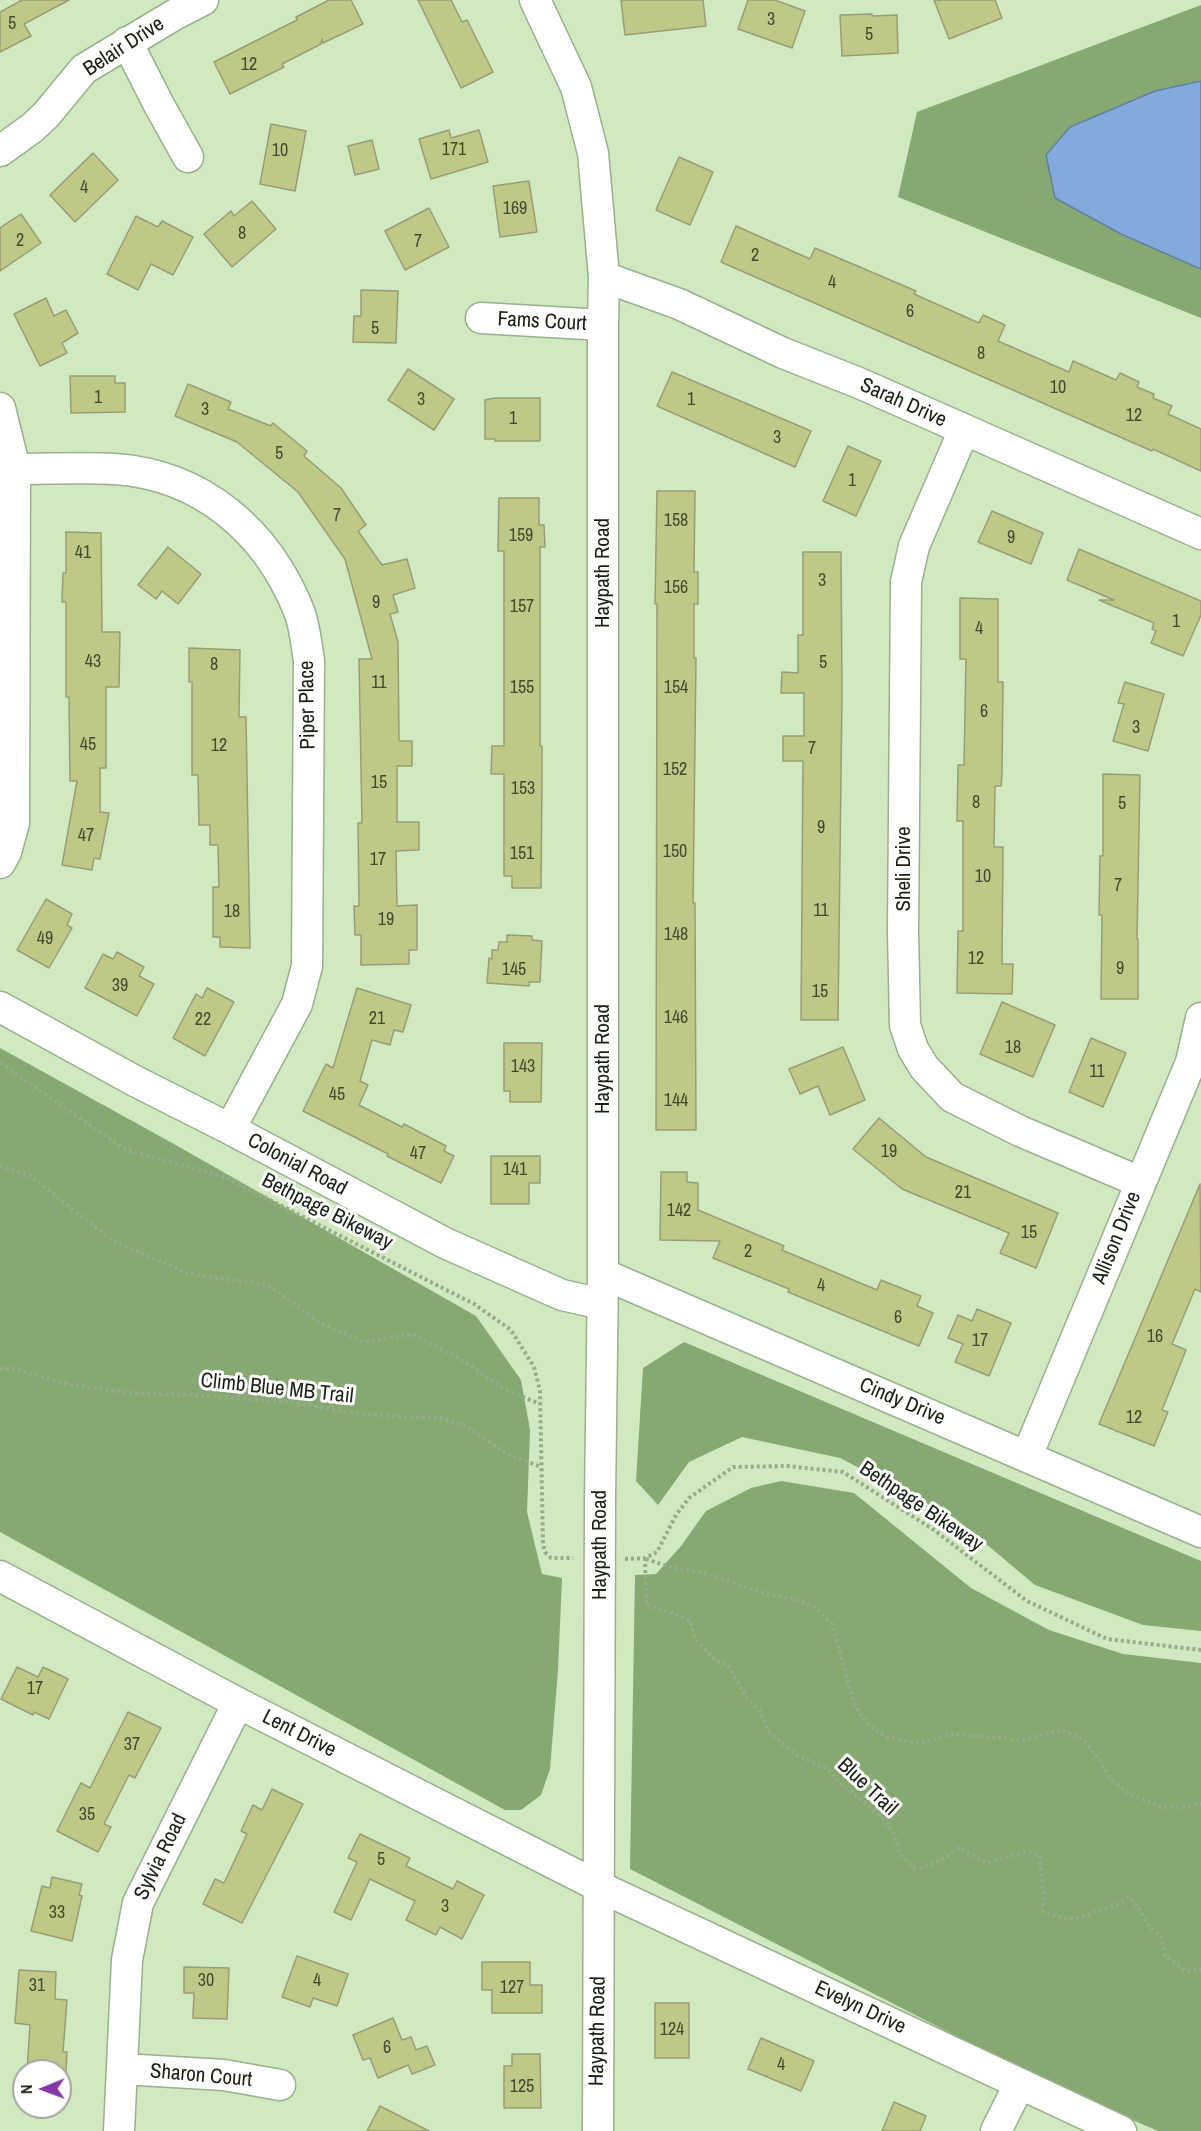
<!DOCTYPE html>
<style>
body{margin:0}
#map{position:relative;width:1201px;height:2131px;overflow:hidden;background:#d0e9c1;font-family:"Archivo Narrow",sans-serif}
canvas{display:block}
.north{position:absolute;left:12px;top:2059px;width:60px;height:60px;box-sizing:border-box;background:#fff;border:2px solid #a3a6a0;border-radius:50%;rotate:269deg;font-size:16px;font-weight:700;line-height:24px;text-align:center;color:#182112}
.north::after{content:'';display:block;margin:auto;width:21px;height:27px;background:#8637a7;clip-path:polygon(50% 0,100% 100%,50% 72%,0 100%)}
</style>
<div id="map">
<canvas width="1201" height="2131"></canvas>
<div class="north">N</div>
</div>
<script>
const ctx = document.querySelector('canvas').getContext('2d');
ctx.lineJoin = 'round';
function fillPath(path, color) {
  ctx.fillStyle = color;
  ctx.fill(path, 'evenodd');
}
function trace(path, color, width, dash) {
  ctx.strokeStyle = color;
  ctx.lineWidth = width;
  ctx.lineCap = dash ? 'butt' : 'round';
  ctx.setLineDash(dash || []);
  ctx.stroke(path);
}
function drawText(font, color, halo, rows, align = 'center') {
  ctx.font = font + ' "Archivo Narrow",sans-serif';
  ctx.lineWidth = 6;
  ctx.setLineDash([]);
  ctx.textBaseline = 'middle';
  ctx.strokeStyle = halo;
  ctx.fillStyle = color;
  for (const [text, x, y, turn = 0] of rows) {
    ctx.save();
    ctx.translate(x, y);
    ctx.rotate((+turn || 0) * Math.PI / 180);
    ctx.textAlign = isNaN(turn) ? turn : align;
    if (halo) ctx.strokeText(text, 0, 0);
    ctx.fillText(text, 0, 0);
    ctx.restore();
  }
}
fillPath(new Path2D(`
 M1201,5V81L1155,91L1121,234L1201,269V318L898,197L917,112Z
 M0,1048L174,1144L476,1316L521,1380L530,1430L527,1512L542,1574L562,1578L558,1670L550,1769L541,1795L521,1810H505L0,1532Z
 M684,1342L1201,1561V1631L1143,1625L1035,1585L955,1518L840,1458L742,1437L689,1462L658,1505L636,1481L643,1368Z
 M781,1481L854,1493L971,1588L1049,1630L1123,1654L1201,1663V2131H1158L1052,2085L630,1869L635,1575L656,1574L681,1546L706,1511L751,1488Z`), '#86a972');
const water = new Path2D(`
 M1201,81V269L1121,234L1055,198L1046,155L1070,127L1155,91Z`);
fillPath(water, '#82aadd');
trace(water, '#6281a0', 1.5);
const building = new Path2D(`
 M22,0H69L24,24L31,36L0,52V12Z
 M329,0H351L363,24L323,43L322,39L321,44L282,64L284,67L230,94L214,62L297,20L296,17Z
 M418,0H451L462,22L467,20L493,72L461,88Z
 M621,0H703L706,26L625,35Z
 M748,0H775L805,11L792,48L738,29Z
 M934,0H995L1002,18L949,39Z
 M872,14V16L897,15L898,53L842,56L840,15Z
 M271,124L306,131L295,191L260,184Z
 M449,130L451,138L479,130L488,162L431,179L419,139Z
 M372,140L379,169L355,175L348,146Z
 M93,153L118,180L75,222L50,195Z
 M679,157L713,172L690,225L656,210Z
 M529,181L537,232L500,237L493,186Z
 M252,201L276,229L232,267L204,234L231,211L234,216Z
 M429,208L449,247L405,270L385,231Z
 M21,214L41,243L0,271V228Z
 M136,216L158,227L162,221L193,237L173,275L151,264L138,290L107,274Z
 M736,226L810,259L815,248L916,291L914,294L979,323L983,315L1005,325L998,341L1069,372L1073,361L1116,380L1120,373L1139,382L1137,387L1154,394L1153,398L1172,406L1168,414L1201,429V471L1153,449L1152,451L721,262Z
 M361,290L398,291L396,343L353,342L354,316H361Z
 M46,298L54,316L66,310L78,333L62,343L67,353L40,366L14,314Z
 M408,369L454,399L434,430L388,400Z
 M672,372L811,431L795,467L657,406Z
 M70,376H115V383H125V412L71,413Z
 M188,384L231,402L228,409L271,426L273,423L307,451L304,456L341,488L366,525L358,531L382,565L407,559L415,588L393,595L398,612L390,614L398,642L399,741H412V766H397V822H419V850L396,851L397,906L417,905V950H409V964L361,965V935H355L354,906H359L358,823H362L359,659H372L345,559L298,492L237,442L175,416Z
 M495,398H540V441H495V439H485V400Z
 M848,446L881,461L856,516L823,501Z
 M657,491H695L694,572H698V604H694V658H696L693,903H695L696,1130H656L657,604H655Z
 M499,498H539V525H544L545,547H540V746H542V774L541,888H512V876H504V774H491L492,746H504V551H498Z
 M992,511L1043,533L1031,564L978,542Z
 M66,532L101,533L102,632H120L119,687H106V768H100V812L109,813L100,859L94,858L92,870L62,865L77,781H70L69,697H66V602H62L63,573H66Z
 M168,547L201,574L178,604L162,591L156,599L138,585Z
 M1079,549L1201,601V615L1183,656L1151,643L1156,631L1152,629L1154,623L1099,600H1114L1067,580Z
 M803,552H841L842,693L838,1020H801L803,761H783V736H804V693H781L782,672L798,673V635H803Z
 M960,598L998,599V682H1003L1002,775L1001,786H995L994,847H1003L1002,964H1013L1012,994L957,993L958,931H963V821H957L958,765H964L966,659H960Z
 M189,648L240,650L239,717H246L250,948L220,947V937H213V887H219L218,845H210V825H199L198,775H192V682H189Z
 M1125,682L1164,694L1148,751L1113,741L1124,704L1118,703Z
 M1103,774L1140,775L1137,939H1138V999H1101L1102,915H1099L1100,856H1103Z
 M46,899L72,914L67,925L72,928L49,968L17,950Z
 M507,935L532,936V940L542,941L540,982H529V986L487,983L489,958L492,959V950H498L499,942H507Z
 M117,952L144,967L139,976L154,984L137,1016L85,988L103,954L113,959Z
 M207,988L234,1002L205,1056L173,1038L196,994L202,998Z
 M357,988L411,1005L403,1032L394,1030L390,1045L372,1040L360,1081L368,1085L359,1105L402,1127L404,1124L446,1146L444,1151L454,1156L441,1183L387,1156L388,1154L303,1111L326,1064L333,1068Z
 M1002,1002L1055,1025L1033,1077L980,1054Z
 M1091,1038L1126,1053L1103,1107L1069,1092Z
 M504,1043H542L541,1102H510V1091H504Z
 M843,1047L865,1100L830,1115L818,1086L800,1094L789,1069Z
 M879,1118L926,1157L1058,1213L1036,1268L1000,1253L1009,1233L902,1189L853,1149Z
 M491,1156H540V1183H529V1204H491Z
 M661,1172H687V1182L698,1183V1210L784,1246L782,1250L877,1290L881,1280L921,1296L917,1306L933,1313L919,1346L788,1292L789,1289L713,1258L720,1241L660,1240Z
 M1200,1184L1201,1292L1195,1289L1172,1344L1186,1350L1162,1410L1168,1412L1154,1446L1099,1424Z
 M977,1309L1011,1323L989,1376L955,1362L963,1344L948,1338L958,1315L972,1321Z
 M17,1667L38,1677L43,1667L68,1679L49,1719L34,1712L33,1715L1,1699Z
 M128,1712L161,1728L135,1778L129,1775L104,1824L111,1827L98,1852L57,1831L81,1783L90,1788Z
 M272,1789L303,1804L242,1923L203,1904L215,1879L224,1883L247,1834L241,1831L253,1805L262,1810Z
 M360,1834L410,1858L406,1866L453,1889L457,1881L484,1895L462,1939L440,1927L436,1935L406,1920L415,1901L370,1879L351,1920L334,1912L357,1862L348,1858Z
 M52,1877L82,1884L79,1895L82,1896L72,1941L31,1931L42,1886L50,1888Z
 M297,1956L348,1974L337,2006L313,1998L310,2007L282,1997Z
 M482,1962H530V1985H542V2013H492V1990H482Z
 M184,1967L229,1968L227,2019L193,2018L194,1993H184Z
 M19,1970L56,1972L55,1999L67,2000L63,2052H67L64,2108L44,2107H60V2071H27L30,2025L15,2023Z
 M655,2003H689V2058H655Z
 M393,2018L402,2040L411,2037L416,2050L427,2046L435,2065L412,2074L408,2065L378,2078L370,2058L363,2060L353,2035Z
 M761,2038L814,2061L801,2091L748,2069Z
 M512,2054H540L541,2108H504V2066H512Z
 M894,2102L926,2116L920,2131H882Z
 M380,2106L429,2131H367Z`);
fillPath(building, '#c0c887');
trace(building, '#989e74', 1.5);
const minor = new Path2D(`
 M535,0L576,87L593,153L604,277L603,325V1274L600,1500L598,2131
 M127,42L159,105L188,157
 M0,151L32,128L46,115L84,69L174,15L203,0
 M604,277L679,304L783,353L859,383L1201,534
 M481,318L603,325
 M0,408L15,469L14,823L6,852L0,863
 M964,430L914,546L906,582L903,931L905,1025L913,1049L924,1067L952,1097L1020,1131L1140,1182
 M15,469C48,469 82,467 115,469C202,475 267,531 299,611C305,626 306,644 309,660L307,966L297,1004L230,1129
 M0,1007L135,1081L230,1129L445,1243L562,1295L602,1304
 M603,1274L1201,1532
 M1027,1456L1191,1062L1201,1018
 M0,1576L238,1703L600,1887L1121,2131
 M122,2069L224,2075L280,2085
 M119,2131L127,1960L138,1903L238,1703
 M996,2131L1019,2085`);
trace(minor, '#99b18c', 33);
trace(new Path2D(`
 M0,1063L126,1150L225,1177L474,1304L511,1330L534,1367L540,1391L543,1544L545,1552L551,1558H573
 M0,1166L29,1175L113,1241L190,1274L268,1285L322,1324L364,1342L412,1334L459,1358L504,1389L540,1404
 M0,1369H15L71,1385L141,1394L195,1395L297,1403L346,1412L400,1417L440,1418L464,1425L506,1453L541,1467
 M645,1558L646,1605L673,1613L690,1621L696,1640L715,1660L728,1665L747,1698L761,1712L768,1731L797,1755L829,1770L840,1783L881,1816L894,1835L900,1854L914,1868C932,1867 944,1859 959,1848L987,1863L1025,1852L1039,1854L1044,1892L1043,1911C1070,1924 1081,1917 1107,1908C1116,1905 1121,1904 1128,1897L1134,1901L1149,1926L1162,1938L1165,1956L1186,1971L1201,1970
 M625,1559L645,1558L657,1552L676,1515L689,1498L733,1467L787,1466L843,1472L934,1530L1027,1601L1107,1639L1201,1650
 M646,1559L673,1568L705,1573L770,1595L794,1599L814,1607L832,1624L854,1703L866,1723L886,1737L917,1743L955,1734L1023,1740L1061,1730L1083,1739L1096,1755L1110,1778L1128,1793L1161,1807H1185L1201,1803`), '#97ab8b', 4, [3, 3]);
trace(minor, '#fff', 30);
drawText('18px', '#424b2f', null, [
 ["3",771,20],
 ["5",12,24],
 ["5",869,35],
 ["12",249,65],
 ["171",454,150],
 ["10",280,151],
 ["4",84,188],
 ["169",515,209],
 ["8",242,234],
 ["2",20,241],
 ["7",418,242],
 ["2",755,256],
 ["4",832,283],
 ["6",910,312],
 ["5",375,329],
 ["8",981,354],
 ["10",1058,388],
 ["1",98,398],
 ["3",421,400],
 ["1",691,400],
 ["3",205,410],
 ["12",1134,416],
 ["1",513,419],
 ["3",777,438],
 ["5",279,454],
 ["1",852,481],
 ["7",337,516],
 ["158",676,521],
 ["159",521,536],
 ["9",1011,538],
 ["41",83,553],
 ["3",822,581],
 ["156",676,588],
 ["9",376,603],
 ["157",522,607],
 ["1",1176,622],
 ["4",979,629],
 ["43",93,662],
 ["5",823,663],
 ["8",214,665],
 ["11",379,683],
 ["155",522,688],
 ["154",676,688],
 ["6",984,712],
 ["3",1136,728],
 ["45",88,745],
 ["12",219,746],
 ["7",812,749],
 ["152",675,770],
 ["15",379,783],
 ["153",523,789],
 ["8",976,803],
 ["5",1122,804],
 ["9",821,828],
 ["47",86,836],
 ["150",675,852],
 ["151",522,854],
 ["17",378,860],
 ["10",983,877],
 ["7",1118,886],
 ["11",821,911],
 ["18",232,912],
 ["19",386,920],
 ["148",676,935],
 ["49",45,939],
 ["12",976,959],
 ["9",1120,969],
 ["145",514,970],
 ["39",120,986],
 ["15",820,992],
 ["146",676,1018],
 ["21",377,1019],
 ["22",203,1020],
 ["18",1013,1048],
 ["143",523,1067],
 ["11",1097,1072],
 ["45",337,1095],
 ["144",676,1101],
 ["19",889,1152],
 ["47",418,1154],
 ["141",515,1170],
 ["21",963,1193],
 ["142",679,1211],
 ["15",1029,1233],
 ["2",748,1252],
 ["4",821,1286],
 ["6",898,1318],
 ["16",1155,1337],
 ["17",980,1341],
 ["12",1134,1418],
 ["17",35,1689],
 ["37",132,1745],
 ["35",87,1815],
 ["5",381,1860],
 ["3",445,1907],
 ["33",57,1913],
 ["30",206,1981],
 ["4",317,1981],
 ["31",37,1986],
 ["127",512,1988],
 ["124",672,2030],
 ["6",387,2048],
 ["4",781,2065],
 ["125",522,2087]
]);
drawText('21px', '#182112', '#fff', [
 ["Belair Drive",124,47,-33],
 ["Fams Court",542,322,3],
 ["Sarah Drive",903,403,24],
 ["Haypath Road",603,573,-90],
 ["Piper Place",308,705,-91],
 ["Sheli Drive",904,869,-90],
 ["Haypath Road",603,1059,-90],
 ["Colonial Road",297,1165,28],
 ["Bethpage Bikeway",327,1212,27],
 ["Allison Drive",1117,1238,-68],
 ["Climb Blue MB Trail",277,1389,6],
 ["Cindy Drive",902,1402,23],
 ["Bethpage Bikeway",921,1507,34],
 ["Haypath Road",600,1545,-90],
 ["Lent Drive",299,1734,27],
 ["Blue Trail",867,1787,43],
 ["Sylvia Road",161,1857,-64],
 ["Evelyn Drive",860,2008,25],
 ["Haypath Road",598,2031,-89],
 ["Sharon Court",201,2076,5]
]);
</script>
